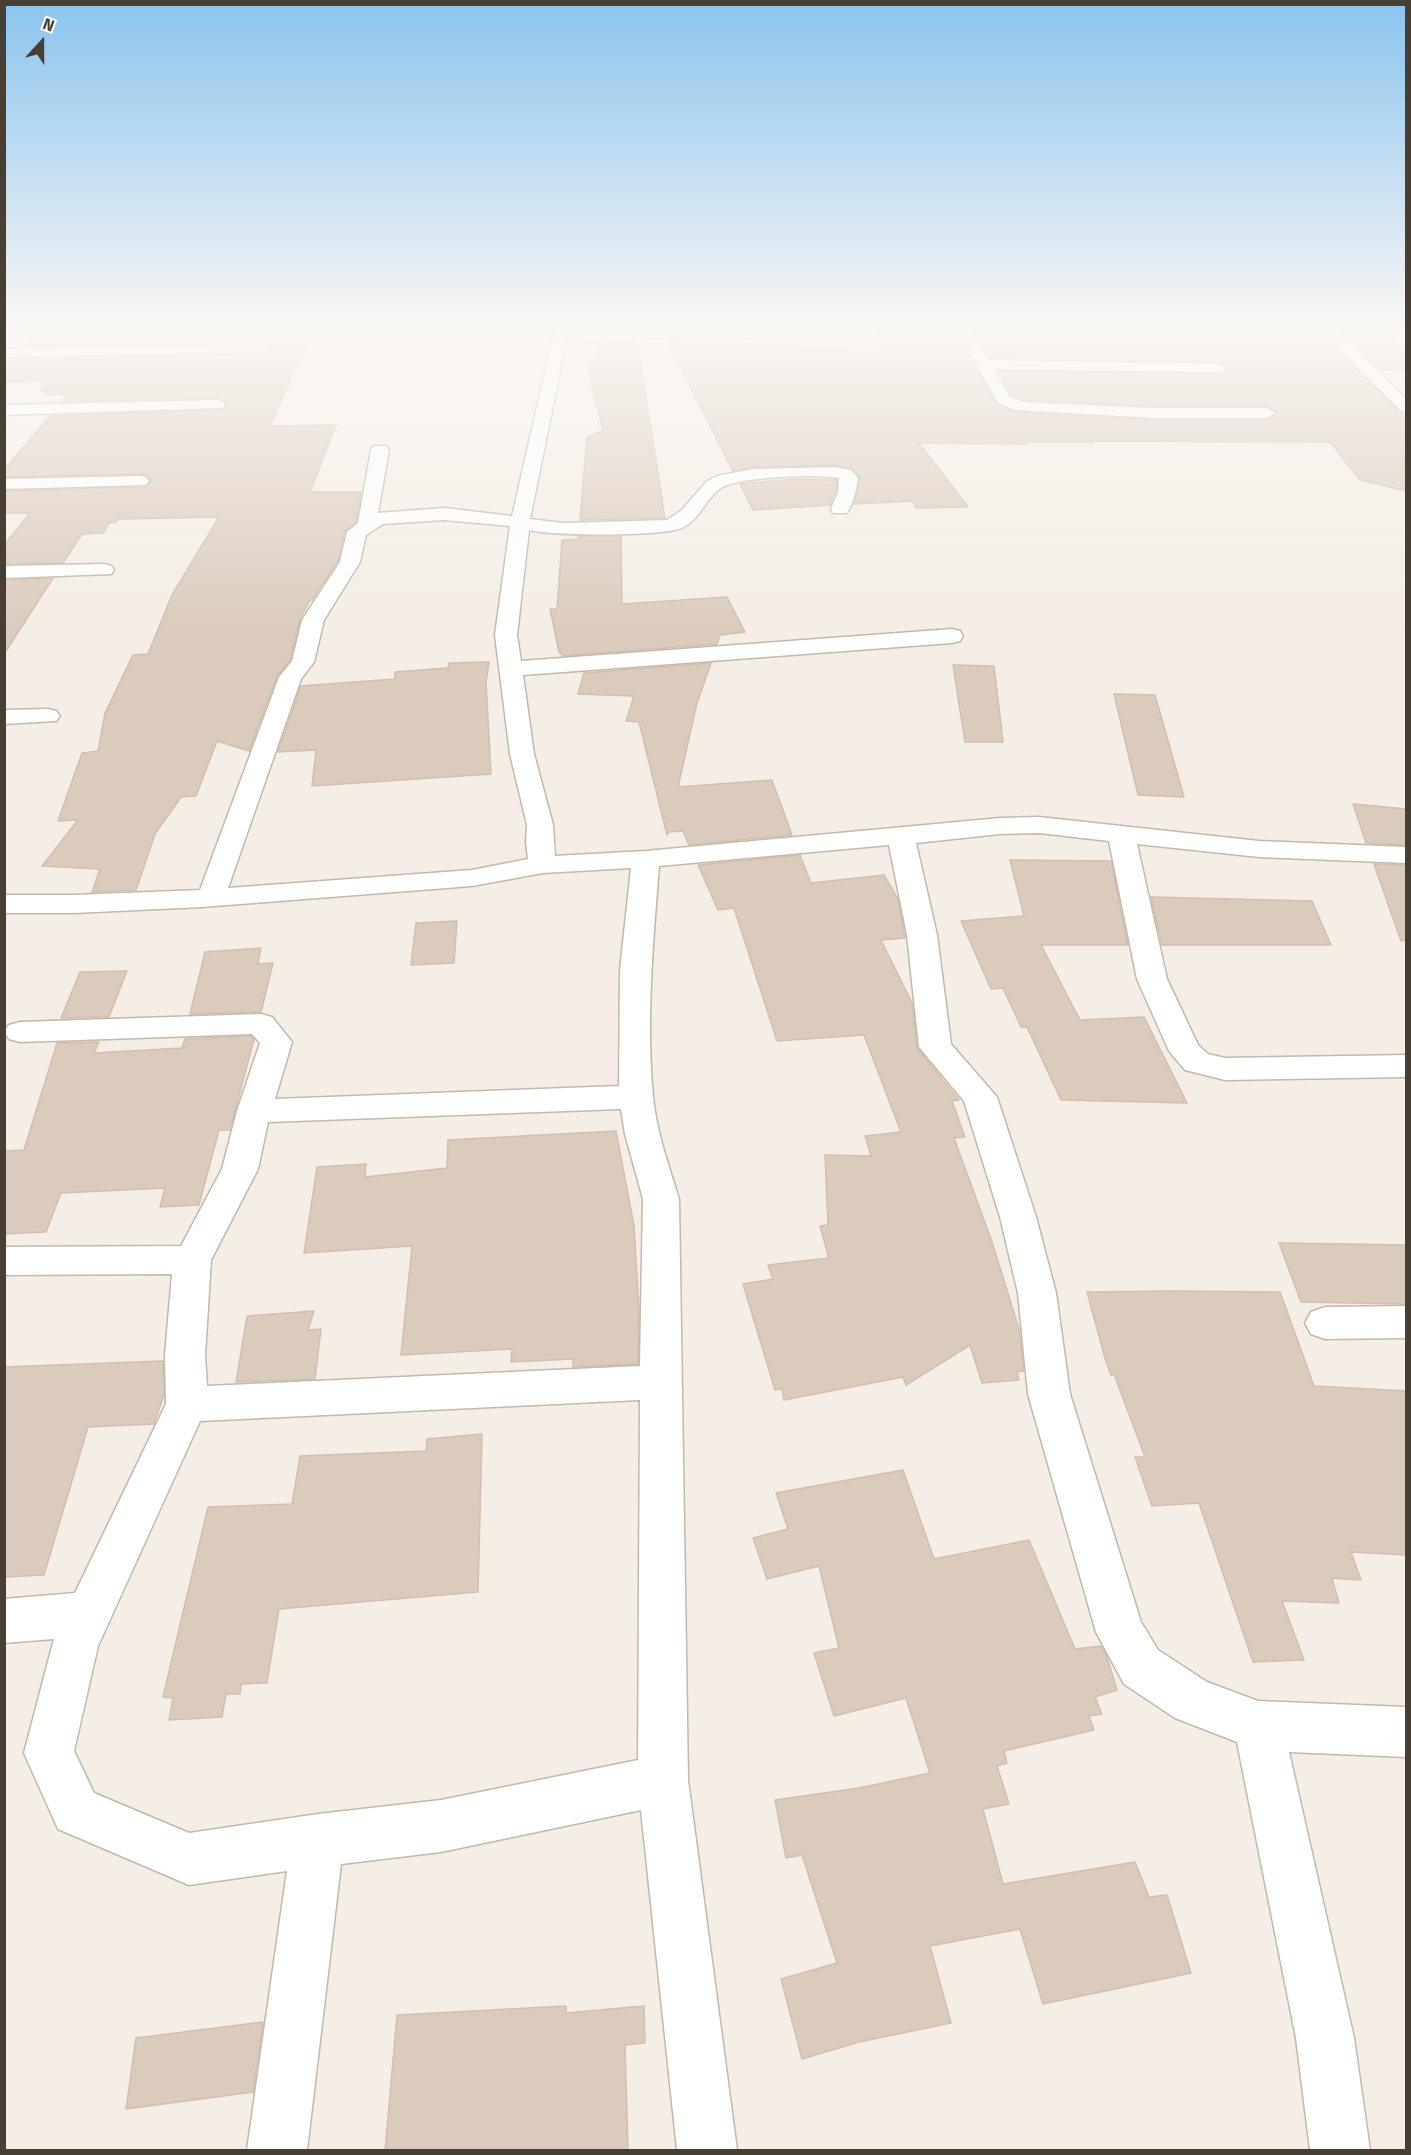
<!DOCTYPE html>
<style>
body{margin:0}
#map{position:relative;width:1411px;height:2155px;overflow:hidden;background:#f4eee6;font-family:"Fira Sans",sans-serif}
canvas{display:block}
.frame{position:absolute;inset:0;border:6px solid #473e34;pointer-events:none}
.north{position:absolute;left:12px;top:12px;width:60px;height:60px;-webkit-text-stroke:4px #fff;paint-order:stroke;rotate:21deg;font-size:16px;font-weight:700;line-height:24px;text-align:center;color:#473e34}
.north::after{content:'';display:block;margin:auto;width:21px;height:27px;background:#473e34;clip-path:polygon(50% 0,100% 100%,50% 72%,0 100%)}
</style>
<div id="map">
<canvas width="1411" height="2155"></canvas>
<div class="frame"></div>
<div class="north">N</div>
</div>
<script>
const ctx = document.querySelector('canvas').getContext('2d');
ctx.lineJoin = 'round';
function fillPath(path, color) {
  ctx.fillStyle = color;
  ctx.fill(path, 'evenodd');
}
function trace(path, color, width, dash) {
  ctx.strokeStyle = color;
  ctx.lineWidth = width;
  ctx.lineCap = dash ? 'butt' : 'round';
  ctx.setLineDash(dash || []);
  ctx.stroke(path);
}
const building = new Path2D(`
 M314,328L270,426L336,425L310,492H361L356,522L345,531L338,561L312,600H310L300,619L290,660L277,676L249,751L217,741L196,796L181,797L155,834L136,890L92,892L100,869L42,866L78,820L58,821L82,753L98,751L105,713L133,655L148,654L172,595L219,517L119,519L116,522L109,523L103,533L82,534L63,563L4,564V545L30,513H4V491L146,487L151,481L148,476L140,474L4,477V470L50,416L223,410L227,404L217,398L62,401L68,394L45,395L47,392H38L48,381L4,382V363L8,359L265,354L269,350L267,345L260,343L23,346L38,334Z
 M876,328H954L996,404L1014,412L1153,420H1267L1277,412L1267,406H1153L1023,400L1012,395L998,371L1219,374L1228,367L1219,362L989,358L972,328H1322L1325,338L1407,419V491L1360,480L1330,442L1091,441L1092,442H1028V444L919,443L968,507L916,508L913,501L854,504L860,478L851,468L835,465L753,467L733,471L666,340L739,337V344L794,343L799,348L882,347Z
 M1340,329H1379L1407,353V370H1380Z
 M637,341L665,518L580,520L587,438L603,430L587,367L603,343Z
 M795,479L837,480L836,491L830,505L753,510L740,484Z
 M578,536H621L622,604L727,597L745,632L720,635L717,644L563,656L559,652L550,609H557L562,540L578,539Z
 M53,578L4,654V580Z
 M489,662L486,682L491,774L312,786L316,750L278,752L301,686L395,679V672L448,668L449,663Z
 M711,663L697,703L678,787L772,780L792,835L689,845L683,831L668,832L667,835L639,722L626,721L634,696L578,694L584,673Z
 M953,665L994,666L1003,742H965Z
 M1114,694L1155,695L1184,797L1138,795Z
 M1353,804L1407,809V845L1366,843Z
 M800,855L811,883L884,875L898,899L905,938L881,940L912,1003L917,1048L959,1100L952,1101L965,1137L954,1138L992,1242L1019,1329L1024,1371L1017,1372L1019,1380L982,1383L970,1345L906,1385L903,1377L784,1400L782,1389L775,1390L743,1284L773,1279L768,1265L829,1258L820,1226L828,1225L825,1155L871,1156L865,1136L901,1132L864,1035L777,1041L734,908L718,910L698,865Z
 M1010,860L1111,861L1128,945H1041L1080,1020L1144,1017L1187,1103L1061,1100L1027,1027H1021L1003,988L991,989L961,921L1024,916Z
 M1374,864L1407,865V940L1401,941Z
 M1151,897L1312,901L1331,945H1162Z
 M457,921L454,963L411,965L416,923Z
 M261,948L258,964L273,963L261,1012L190,1014L205,952Z
 M127,971L109,1017L61,1018L80,972Z
 M251,1036L254,1039L230,1130H219L199,1205L160,1207L165,1188L61,1193L46,1232L4,1234V1151L24,1150L57,1043L99,1042L94,1053L182,1048L185,1039Z
 M616,1131L634,1226L639,1311L638,1364L573,1367V1359L511,1362L512,1349L401,1355L412,1246L304,1253L317,1167L366,1164L365,1177L447,1168L448,1140Z
 M1279,1243L1407,1245V1304L1301,1302Z
 M1172,1291L1280,1292L1314,1386L1407,1391V1555L1351,1552L1361,1580L1332,1578L1339,1603L1282,1601L1304,1660L1253,1662L1199,1503L1152,1506L1135,1457H1145L1114,1374L1111,1375L1105,1358L1087,1292Z
 M314,1311L308,1330L321,1329L315,1379L236,1382L247,1316Z
 M163,1361L164,1395L154,1424L88,1427L44,1575L4,1577V1367Z
 M482,1434L478,1592L279,1609L267,1683L241,1684L240,1694H226L222,1717L169,1720L173,1698L163,1697L208,1507L292,1504L300,1456L426,1451L427,1439Z
 M903,1470L934,1559L1029,1540L1075,1649L1101,1646L1107,1657L1117,1690L1095,1697L1102,1714L1089,1716L1094,1730L1004,1751L1007,1763L997,1766L1009,1804L983,1809L1003,1884L1135,1862L1149,1897L1167,1895L1191,1973L1043,2004L1020,1929L930,1946L951,2023L859,2042L802,2059L781,1979L837,1963L802,1855L786,1858L775,1800L859,1788L930,1773L906,1698L834,1716L814,1653L839,1648L819,1566L767,1579L753,1538L788,1529L776,1493Z
 M566,2006V2013L644,2006L645,2043L625,2045L628,2151H385L397,2015Z
 M263,2022L253,2092L126,2109L136,2038Z`);
fillPath(building, '#dacbbd');
trace(building, '#d2bfad', 1.5);
const minor = new Path2D(`
 M555,328H569L568,333L722,328H826L819,332L566,342L530,519L563,523L667,520L682,510L707,481L717,476L753,469L835,467L851,470L858,478C856,490 854,502 847,513H833L831,509L838,492L839,478C816,474 735,476 718,490C705,501 699,519 684,527C665,537 553,536 529,530L517,635L521,661L952,629L960,631L963,636L960,641L952,643L523,675L534,754L553,825L555,856L646,851L1000,818L1039,817L1259,841L1406,847V863L1259,857L1137,844L1167,979L1198,1045L1208,1054L1225,1058L1406,1055V1077L1225,1080L1185,1070L1169,1051L1137,979L1109,841L1039,833L1000,834L916,843L937,935L951,1044L997,1097L1036,1217L1056,1293L1070,1394L1141,1622L1158,1650L1207,1682L1258,1701L1406,1707V1757L1289,1752L1354,2038L1370,2150H1310L1296,2038L1237,1742L1175,1718L1124,1684L1096,1632L1028,1394L1018,1293L1000,1217L964,1101L919,1047L907,935L889,845L659,866C653,942 646,1020 653,1096C656,1131 669,1166 679,1199L688,1780L737,2150H677L641,1810L441,1852L341,1864L307,2150H247L287,1871L189,1885L58,1829L24,1753L54,1639L4,1643V1599L75,1593L166,1404L165,1355L172,1274L4,1275V1247L181,1246L222,1169L237,1111L260,1043L252,1034L20,1042L9,1039L4,1031L9,1025L20,1022L261,1014L272,1017L292,1042L275,1099L619,1086L620,970L631,868L543,873L472,886L202,907L74,913H4V895H74L200,890L279,677L292,661L302,620L340,562L347,532L358,523L371,450L374,446H386L389,450L378,513L444,508L512,516ZM444,520L510,526L495,635L510,754L527,825L526,842L528,859L472,870L228,888L301,679L314,662L324,620L360,562L366,535L383,524ZM621,1109L625,1134L643,1199L640,1366L207,1386L205,1355L211,1260L258,1169L268,1122ZM640,1400L638,1760L441,1800L318,1814L189,1833L94,1793L74,1751L98,1646L200,1421Z
 M956,328H970L988,360L1219,364L1226,368L1219,372L994,369L1010,397L1023,402L1153,408H1267L1275,413L1267,418H1153L1015,410L998,403Z
 M1324,328H1338L1339,332L1406,399V412L1400,410L1327,336Z
 M260,345L265,346L267,349L265,352L4,357V349Z
 M217,400L223,402L225,405L223,408L4,415V405Z
 M140,476L146,477L149,481L146,485L4,489V479Z
 M104,564L111,566L114,570L111,574L4,578V566Z
 M48,709L56,711L60,716L56,721L4,724V710Z
 M1406,1306V1338L1325,1339L1311,1334L1305,1323L1311,1312L1325,1307Z`);
trace(minor, '#c3b8aa', 3);
fillPath(minor, '#fff');
const sky = ctx.createLinearGradient(0, 0, 0, 629);
sky.addColorStop(0, '#8ac4ee');
sky.addColorStop(0.52, '#faf7f4');
sky.addColorStop(1, '#faf7f400');
ctx.fillStyle = sky;
ctx.fillRect(0, 0, 1411, 629);
</script>
